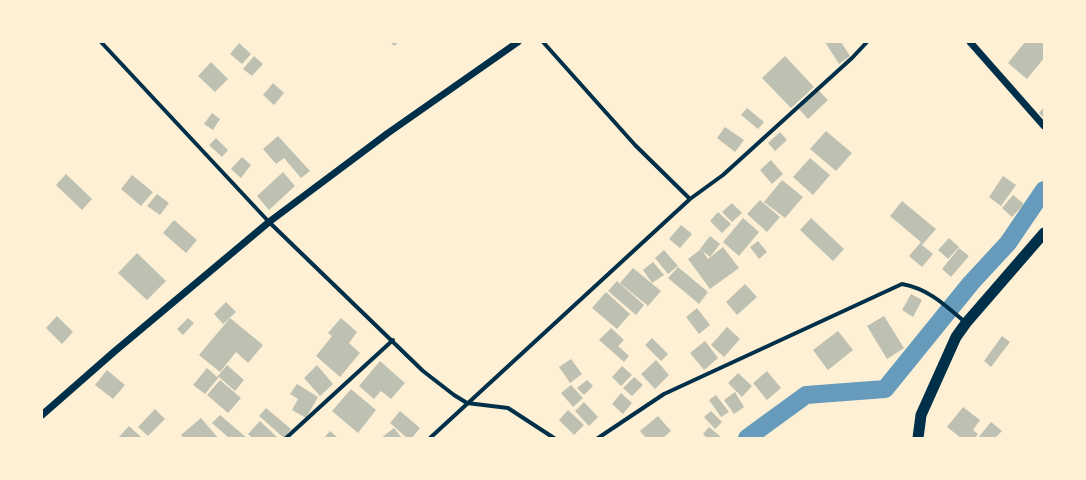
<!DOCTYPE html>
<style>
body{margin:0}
#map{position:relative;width:1086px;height:480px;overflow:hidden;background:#fdf0d5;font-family:"Open Sans",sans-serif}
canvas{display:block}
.frame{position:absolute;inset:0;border:43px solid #fdf0d5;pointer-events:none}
</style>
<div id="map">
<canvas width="1086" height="480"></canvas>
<div class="frame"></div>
</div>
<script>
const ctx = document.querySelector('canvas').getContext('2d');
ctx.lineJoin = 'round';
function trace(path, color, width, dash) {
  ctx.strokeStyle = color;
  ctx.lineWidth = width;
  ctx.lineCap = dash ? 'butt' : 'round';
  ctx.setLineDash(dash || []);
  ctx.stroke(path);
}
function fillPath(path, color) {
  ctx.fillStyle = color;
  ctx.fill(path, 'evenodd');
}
trace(new Path2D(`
 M747,438L806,395L885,389L971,283L1008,243L1044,190`), '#669bbc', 18);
fillPath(new Path2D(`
 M390,42H399L394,46Z
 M825,42H841L850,56L839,64Z
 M1025,42H1044V58L1027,79L1008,63Z
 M239,43L251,54L242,64L230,54Z
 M254,56L263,64L252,76L243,69Z
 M785,56L814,87L791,108L762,78Z
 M211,62L228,79L215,92L198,76Z
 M273,83L284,93L274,105L263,95Z
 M818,90L828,100L808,119L799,109Z
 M1044,107V118L1039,113Z
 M747,108L764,122L758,129L741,115Z
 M212,113L220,119L213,130L204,124Z
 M725,127L744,140L735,152L717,138Z
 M826,131L852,153L836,171L810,149Z
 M780,132L787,140L775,151L768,143Z
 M278,136L310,171L301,178L284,158L276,164L263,149Z
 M216,138L228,150L222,157L209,145Z
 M242,157L251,165L241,178L231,169Z
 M810,158L830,175L813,195L793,177Z
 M771,160L783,174L772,184L760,170Z
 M283,172L295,186L269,210L257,196Z
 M66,174L92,199L82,210L56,185Z
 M132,175L153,192L141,206L121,189Z
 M1003,176L1016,185L1001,206L989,197Z
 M782,180L803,197L785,218L764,202Z
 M157,194L169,203L160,215L147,206Z
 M1013,195L1024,204L1012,217L1002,208Z
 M760,200L780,217L767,232L747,214Z
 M902,201L936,229L922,245L933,254L922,267L909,256L921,242L890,216Z
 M732,203L742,213L732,222L722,212Z
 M718,212L731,224L722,233L710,221Z
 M743,218L759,232L739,256L723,242Z
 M811,218L844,249L833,261L800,230Z
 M174,220L197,240L186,253L163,233Z
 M681,225L692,234L680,248L669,239Z
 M710,236L720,244L710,257L700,249Z
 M949,238L959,247L948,259L938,250Z
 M758,241L767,252L759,259L750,247Z
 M723,247L739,268L710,289L688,259L701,249L708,259Z
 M959,248L969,256L951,277L942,269Z
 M664,250L678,266L668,274L655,258Z
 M137,253L166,281L147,300L118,273Z
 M653,262L664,275L652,283L643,270Z
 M678,267L708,292L699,304L668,278Z
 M633,268L661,291L648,306L620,283Z
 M617,281L644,305L636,315L608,291Z
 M745,284L757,297L737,315L726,302Z
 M606,292L630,314L617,329L592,308Z
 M911,294L922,300L913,317L902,310Z
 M226,302L236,312L223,324L214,314Z
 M697,308L710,325L699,334L686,317Z
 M57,316L73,332L62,344L46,328Z
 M884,316L904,348L887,359L867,326Z
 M188,318L194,323L183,335L177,329Z
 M230,318L263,345L248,363L236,352L220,372L199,355Z
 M341,318L357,332L349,343L360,353L340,377L316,356L332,336L328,333Z
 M727,327L740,339L724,357L711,345Z
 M611,328L624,340L618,346L629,356L624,362L599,340Z
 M838,331L853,350L828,370L813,350Z
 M1002,336L1010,342L991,367L984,361Z
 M652,338L668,354L661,361L645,345Z
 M705,341L718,358L704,370L690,353Z
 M571,359L582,374L570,383L559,367Z
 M656,360L669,375L655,389L641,374Z
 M380,361L405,383L391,399L381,391L374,399L359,386Z
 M227,365L244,380L235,391L219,377L205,394L193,385L207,368L217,377Z
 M317,365L333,384L320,396L304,378Z
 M622,366L632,375L621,386L612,377Z
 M107,370L125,385L113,399L95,385Z
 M767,371L781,388L767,400L753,383Z
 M738,373L752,386L742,397L728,383Z
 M634,377L643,385L632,396L623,388Z
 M220,380L241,398L228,413L207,395Z
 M587,380L593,386L584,395L577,388Z
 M297,384L318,397L306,418L292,410L298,399L290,394Z
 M571,385L583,398L573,407L561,393Z
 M351,389L376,410L358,433L332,411Z
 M735,392L744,407L734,414L724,400Z
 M621,393L632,403L623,414L612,404Z
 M716,395L729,412L721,417L709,400Z
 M584,402L598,417L589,426L575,411Z
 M963,407L980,420L973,430L978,434L975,438H961L947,427Z
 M266,408L291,429L284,438L259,416Z
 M155,409L165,419L148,436L138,427Z
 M568,410L584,425L574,435L559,420Z
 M400,411L420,428L412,438H407L390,423Z
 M711,411L722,422L715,429L704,417Z
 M220,415L247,438H229L212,423Z
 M658,416L671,431L663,438H646L640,431Z
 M201,418L218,438H184L181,435Z
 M260,421L278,438H252L248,434Z
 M991,422L1002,431L995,438H978Z
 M129,426L142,438H118Z
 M709,427L720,436L719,438H707L703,434Z
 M394,428L402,438H381Z
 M330,431L338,438H324Z`), '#bec0b2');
trace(new Path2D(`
 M101,42L269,222L423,371L454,395L467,403L508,408L554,438
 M543,42L635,145L690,199
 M286,438L393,340
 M430,438L690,199L723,175L852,58L867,42
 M598,438L664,394L902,284C929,289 945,305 966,323`), '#003049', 4);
trace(new Path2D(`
 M970,42L1044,126
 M42,415L115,351L269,222L388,133L518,42`), '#003049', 7);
trace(new Path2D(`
 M918,438L921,415L956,337L966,323L1044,233`), '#003049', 11);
</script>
